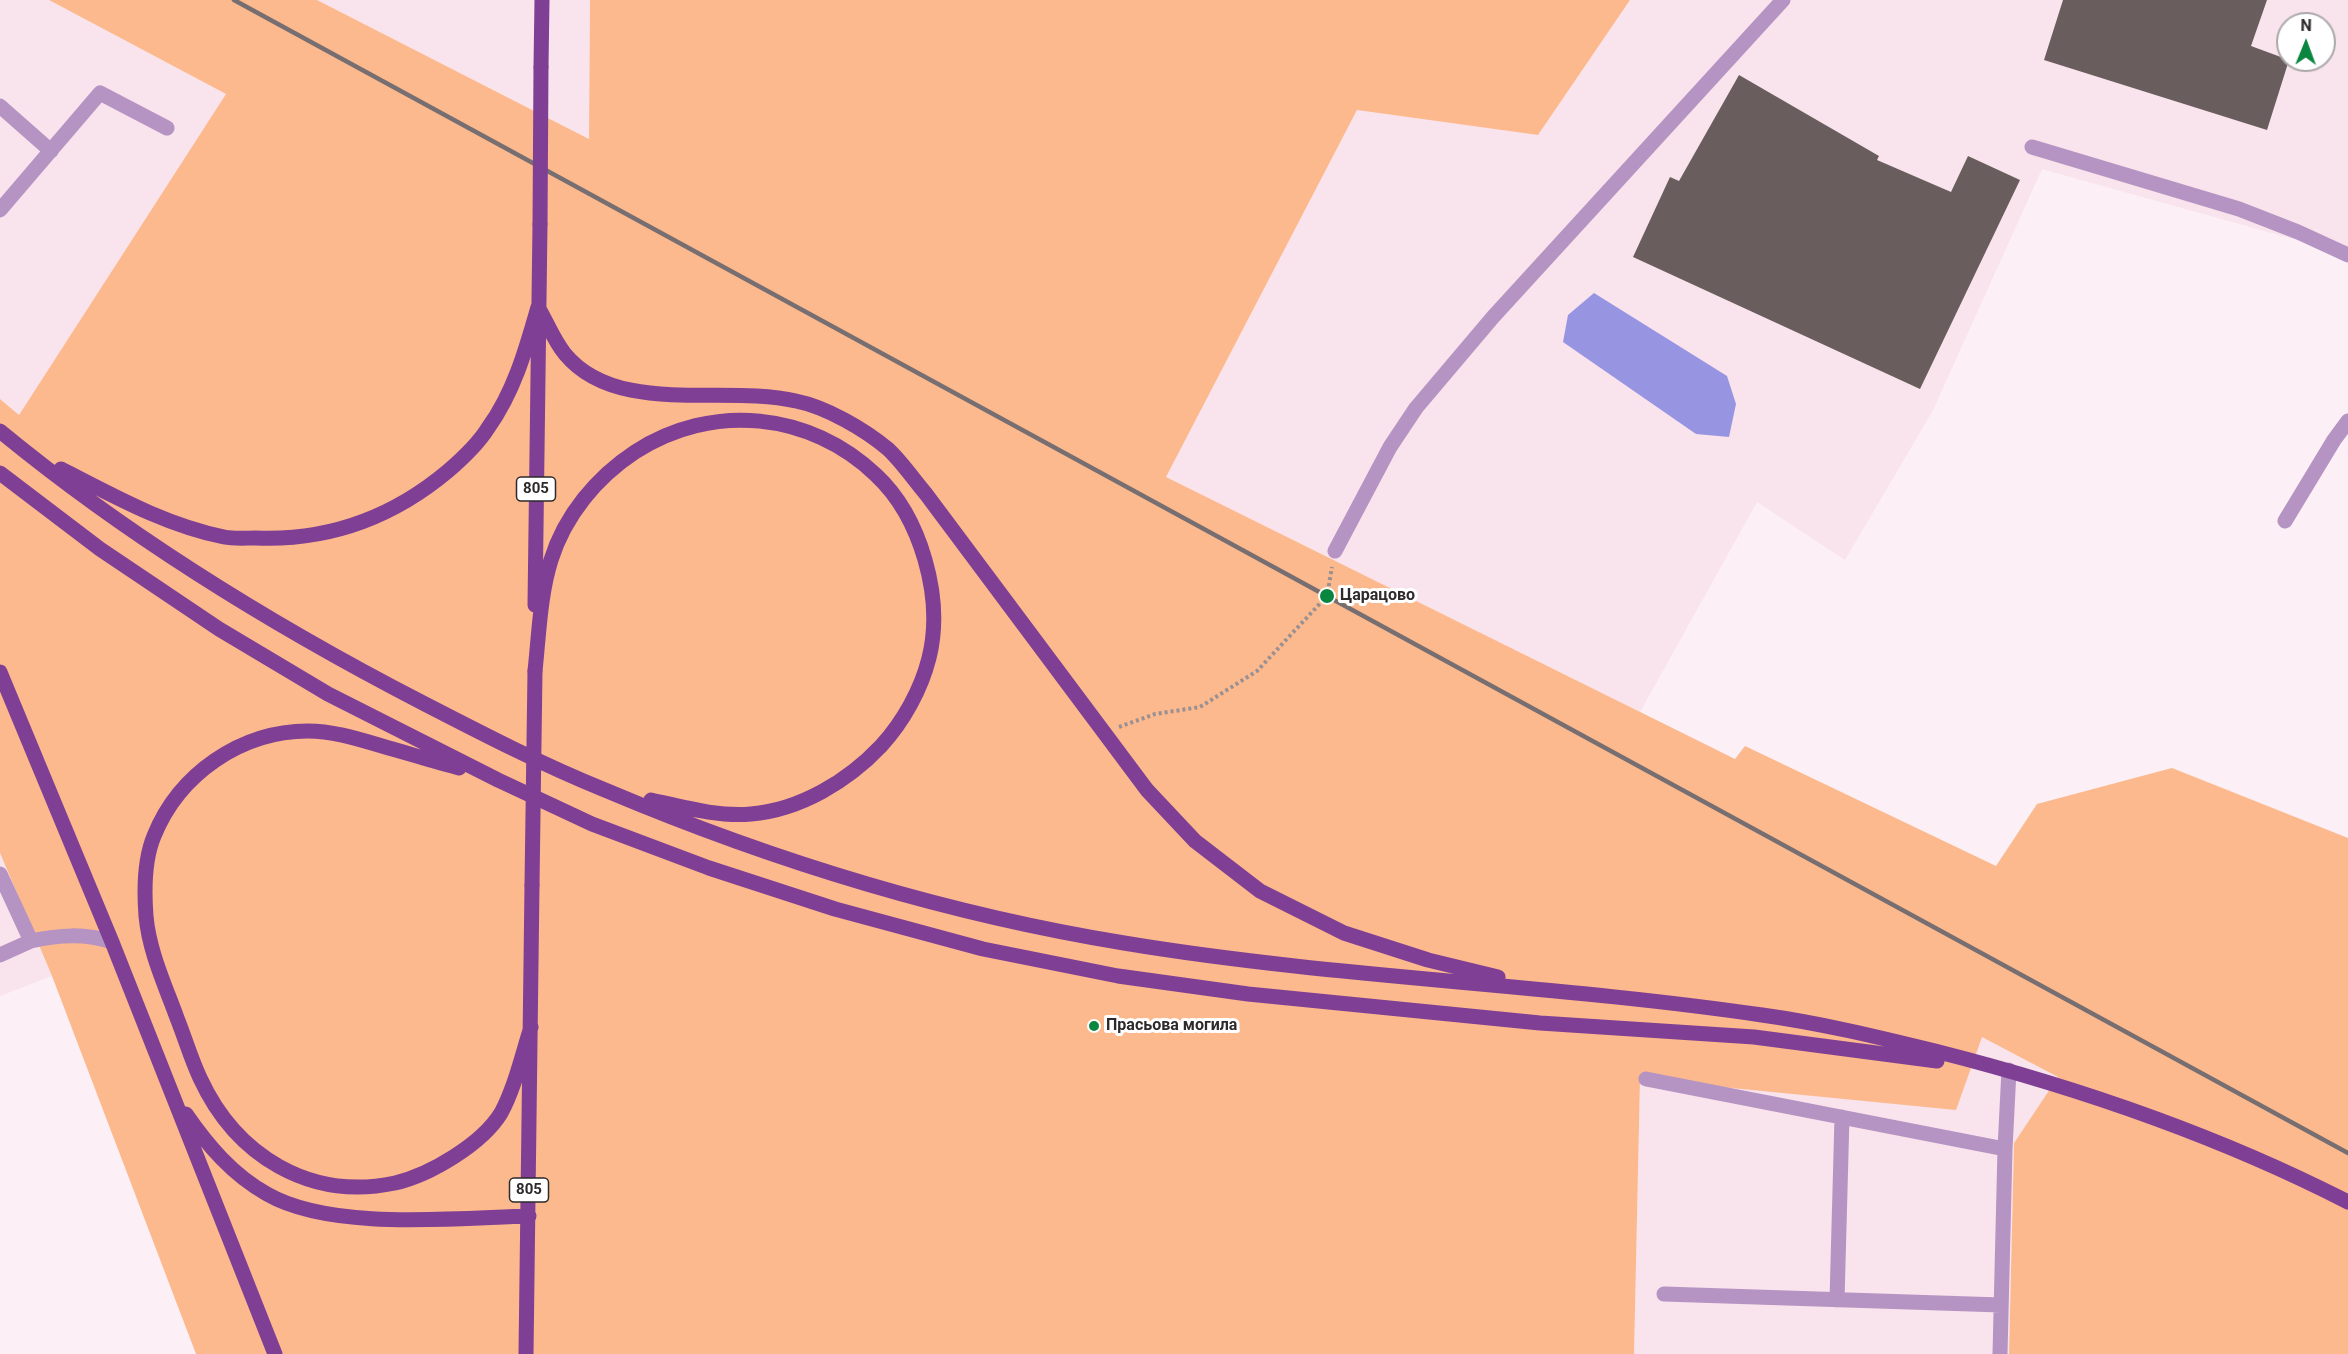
<!DOCTYPE html>
<meta charset="utf-8">
<style>
body{margin:0}
#map{position:relative;width:2348px;height:1354px;overflow:hidden;background:#fceff5;font-family:Roboto,sans-serif}
canvas{display:block}
.north{position:absolute;left:2276px;top:12px;width:60px;height:60px;box-sizing:border-box;background:#fff;border:2px solid #aba9aa;border-radius:50%;rotate:1deg;font-size:16px;font-weight:700;line-height:24px;text-align:center;color:#2e292b}
.north::after{content:'';display:block;margin:auto;width:21px;height:27px;background:#0a8640;clip-path:polygon(50% 0,100% 100%,50% 72%,0 100%)}
</style>
<div id="map">
<canvas width="2348" height="1354"></canvas>
<div class="north">N</div>
</div>
<script>
const ctx = document.querySelector('canvas').getContext('2d');
ctx.lineJoin = 'round';
function fillPath(path, color) {
  ctx.fillStyle = color;
  ctx.fill(path, 'evenodd');
}
function trace(path, color, width, dash) {
  ctx.strokeStyle = color;
  ctx.lineWidth = width;
  ctx.lineCap = dash ? 'butt' : 'round';
  ctx.setLineDash(dash || []);
  ctx.stroke(path);
}
function drawText(font, color, halo, rows, align = 'center') {
  ctx.font = font + ' Roboto,sans-serif';
  ctx.lineWidth = 6;
  ctx.setLineDash([]);
  ctx.textBaseline = 'middle';
  ctx.strokeStyle = halo;
  ctx.fillStyle = color;
  for (const [text, x, y, turn = 0] of rows) {
    ctx.save();
    ctx.translate(x, y);
    ctx.rotate((+turn || 0) * Math.PI / 180);
    ctx.textAlign = isNaN(turn) ? turn : align;
    if (halo) ctx.strokeText(text, 0, 0);
    ctx.fillText(text, 0, 0);
    ctx.restore();
  }
}
fillPath(new Path2D(`
 M0,0H49L226,94L19,415L0,399Z
 M317,0H590L589,139Z
 M1630,0H2348V261L2311,244L2042,169L1933,410L1845,560L1757,502L1640,712L1166,477L1357,110L1538,135ZM2288,24H2324V60H2288Z
 M0,853L52,976L0,996Z
 M1982,1036L2058,1077L2014,1143L2009,1354H1634L1640,1079Z`), '#f9e3ed');
fillPath(new Path2D(`
 M49,0H317L589,139L590,0H1630L1538,135L1357,110L1166,477L1735,759L1745,746L1996,866L2037,804L2172,768L2348,838V1354H2009L2014,1143L2058,1077L1982,1037L1956,1110L1640,1079L1634,1354H196L52,976L0,853V399L19,415L226,94Z`), '#fcb98d');
fillPath(new Path2D(`
 M1594,293L1727,376L1736,404L1729,437L1696,434L1563,342L1568,315Z`), '#9795e2');
fillPath(new Path2D(`
 M2063,0H2267L2251,46L2289,60L2267,130L2044,60Z
 M1739,75L1879,156L1877,160L1951,192L1968,156L2020,180L1920,389L1633,257L1670,177L1679,181Z`), '#6a5d5d');
trace(new Path2D(`
 M1119,727L1155,714L1200,707L1257,671L1327,596L1332,567`), '#999094', 4, [3, 3]);
trace(new Path2D(`
 M0,106L51,151
 M2032,147L2239,209L2298,232L2348,255
 M0,210L100,93L167,128
 M2285,521L2334,440L2348,421
 M1335,551L1390,447L1416,408L1493,317L1783,0
 M0,874L31,941C59,935 85,933 112,942
 M0,955L31,941
 M1646,1079L2005,1149
 M1664,1294L2001,1305
 M1837,1300L1842,1117
 M2000,1354L2005,1149L2009,1070`), '#b593c2', 15);
trace(new Path2D(`
 M541,67L542,0
 M538,307C547,322 554,341 565,354C617,417 725,384 796,401C826,407 864,429 888,449C902,462 914,480 926,494L1147,790L1195,841L1260,891L1344,933L1428,960L1498,977
 M0,431C130,538 274,626 423,703C483,734 543,765 605,790C771,860 946,914 1124,943C1335,978 1550,984 1762,1015C1820,1023 1878,1037 1935,1051C2077,1087 2217,1135 2348,1202
 M61,469C114,496 165,525 224,537C234,539 245,538 256,538C329,541 392,518 448,471C462,459 478,444 488,428C514,392 526,349 538,307
 M0,473L100,549L219,629L328,694L498,780L592,824L709,868L835,909L983,949L1118,976L1248,994L1540,1023L1754,1037L1937,1061
 M535,605L540,224
 M535,671C539,634 540,595 551,560C565,515 597,477 635,452C712,402 810,412 876,475C921,517 944,598 929,658C921,690 903,722 881,746C848,781 800,810 751,814C718,817 683,807 651,800
 M0,672L112,942L275,1354
 M459,768C433,761 407,753 382,746C358,739 333,731 308,731C241,731 179,774 154,836C144,860 144,890 146,916C149,951 165,985 177,1018C185,1038 191,1059 200,1078C236,1156 310,1201 395,1183C430,1175 482,1144 501,1113C515,1087 522,1055 531,1027
 M186,1114C208,1146 233,1175 267,1194C331,1231 455,1218 529,1216
 M526,1354L532,885`), '#7f3f95', 15);
trace(new Path2D(`
 M234,0L2348,1153`), '#766e71', 4.5);
trace(new Path2D(`
 M540,224L541,67
 M532,885L535,671`), '#7f3f95', 15);
for (const [x, y, r, color] of [
 [1327,596,8,"#0a8640"],
 [1094,1026,6,"#0a8640"]
]) {
  const dot = new Path2D();
  dot.arc(x, y, r, 0, 2 * Math.PI);
  ctx.fillStyle = color;
  ctx.fill(dot);
  trace(dot, '#fff', 2);
}
for (const [x, y, w] of [
 [536,489,39],
 [529,1190,39]
]) {
  const box = new Path2D();
  box.roundRect(x - w / 2, y - 12, w, 24, 4.5);
  ctx.fillStyle = '#fff';
  ctx.fill(box);
  trace(box, '#2e292b', 1.5);
}
drawText('bold 15px', '#2e292b', null, [
 ["805",536,489],
 ["805",529,1190]
]);
drawText('bold 16px', '#2e292b', '#fff', [
 ["Царацово",1340,596],
 ["Прасьова могила",1106,1026]
], 'left');
</script>
